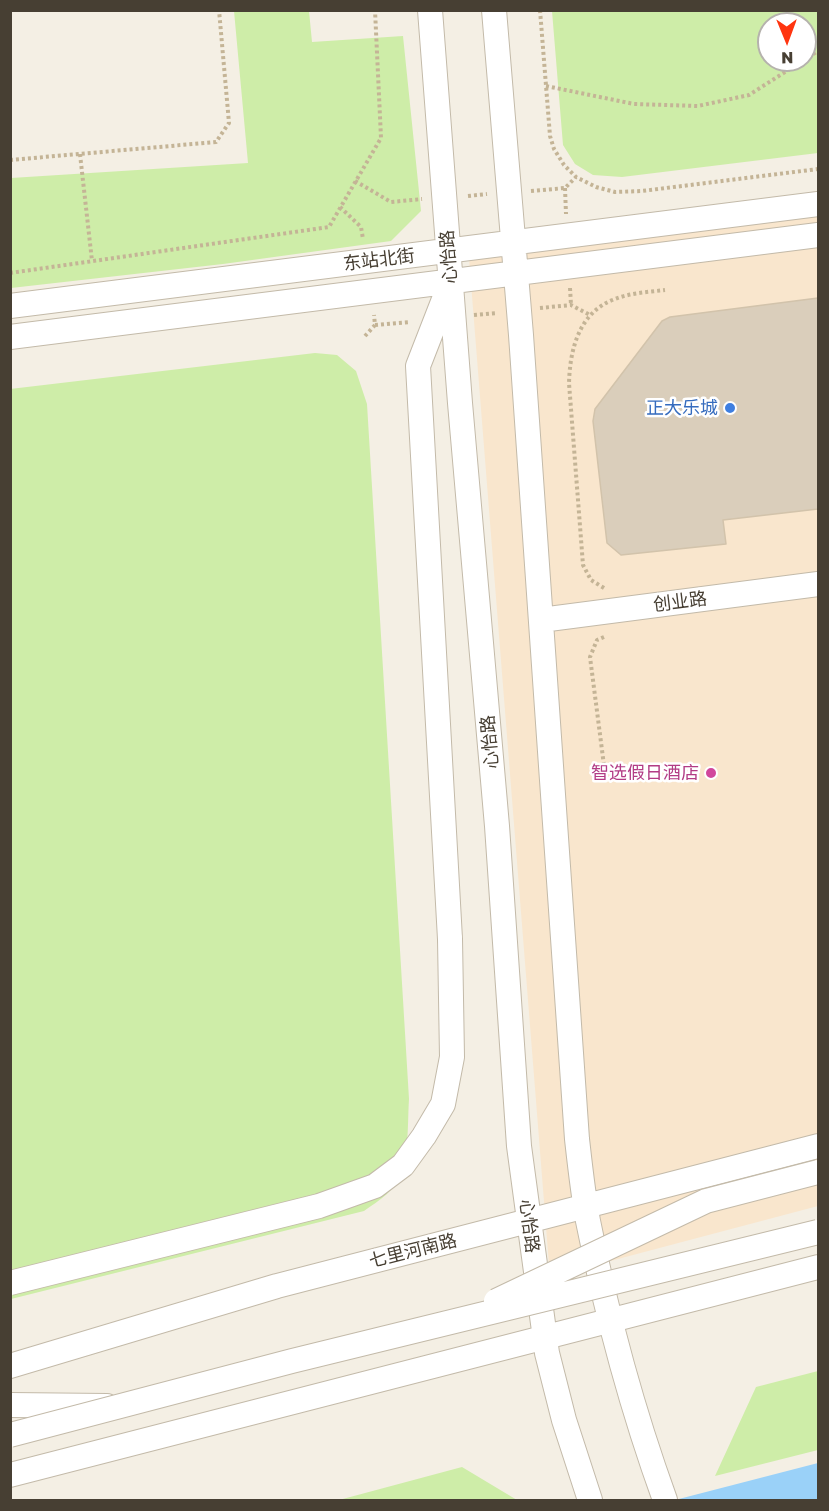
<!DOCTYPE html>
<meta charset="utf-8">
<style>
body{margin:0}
#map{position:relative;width:829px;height:1511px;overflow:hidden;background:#f4efe4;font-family:"Golos Text",sans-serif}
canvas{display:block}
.frame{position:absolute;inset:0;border:12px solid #473f33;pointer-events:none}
.north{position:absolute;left:757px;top:12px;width:60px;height:60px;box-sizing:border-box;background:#fff;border:2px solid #b5b2ad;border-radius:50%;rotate:179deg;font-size:16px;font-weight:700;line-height:24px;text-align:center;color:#473f33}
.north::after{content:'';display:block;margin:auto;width:21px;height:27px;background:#ff3510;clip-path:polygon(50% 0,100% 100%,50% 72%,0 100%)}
</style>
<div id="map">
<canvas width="829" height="1511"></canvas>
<div class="frame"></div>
<div class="north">N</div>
</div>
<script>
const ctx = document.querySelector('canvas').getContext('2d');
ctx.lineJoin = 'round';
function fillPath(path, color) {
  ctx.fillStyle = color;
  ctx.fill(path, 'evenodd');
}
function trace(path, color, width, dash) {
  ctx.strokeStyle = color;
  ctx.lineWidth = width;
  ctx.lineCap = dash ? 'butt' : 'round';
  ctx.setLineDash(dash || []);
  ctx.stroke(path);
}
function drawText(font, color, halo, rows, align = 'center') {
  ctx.font = font + ' "Golos Text","Noto Sans SC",sans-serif';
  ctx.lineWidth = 5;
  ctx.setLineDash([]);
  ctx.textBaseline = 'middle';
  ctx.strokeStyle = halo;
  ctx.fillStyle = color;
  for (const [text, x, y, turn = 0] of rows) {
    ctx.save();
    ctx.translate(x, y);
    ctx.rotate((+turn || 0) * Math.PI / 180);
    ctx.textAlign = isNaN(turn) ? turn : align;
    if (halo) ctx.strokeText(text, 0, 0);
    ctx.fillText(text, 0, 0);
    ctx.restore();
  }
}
fillPath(new Path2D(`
 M818,216V1206L550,1277L469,258Z`), '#f9e6cd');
fillPath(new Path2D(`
 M234,11H309L312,42L403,36L421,211L391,241L223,264L11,288V178L248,163Z
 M552,11H818V153L622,177L593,175L575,164L563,145ZM769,24H805V60H769Z
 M315,353L337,355L356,371L367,404L409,1099C407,1129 411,1171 387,1194C380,1200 371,1206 364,1211L11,1299L10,389Z
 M818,1371V1450L715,1476L756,1387Z
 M462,1467L517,1500H339Z`), '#ceeda8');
fillPath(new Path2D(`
 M818,1463V1500H675Z`), '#9ad1f8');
const building = new Path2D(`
 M818,298V509L723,520L726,544L621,555L607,543L593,421L595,409L662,321L670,317Z`);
fillPath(building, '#dacebb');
trace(building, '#d2c3ab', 1.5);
const minor = new Path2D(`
 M430,10L460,403L497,826L519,1146L547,1353L564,1420L590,1500
 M494,10L521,335L577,1139C580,1166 583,1194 588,1221C607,1316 632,1409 665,1500
 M448,289L418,366L450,939
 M10,306L818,204
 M10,337L818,235
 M541,620L818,584
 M10,1366L277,1286L818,1146
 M10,1405L107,1406
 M10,1475L818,1267`);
trace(minor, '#c3baa9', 26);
trace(new Path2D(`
 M540,10L550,136L554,149L564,165L576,177L596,187L615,192L642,191L818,169
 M546,86L634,104L698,106L749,95L818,51
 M80,154L92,261
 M10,160L216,142L229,123L219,10
 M355,181L391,202L422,199
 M565,188L566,214
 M531,191L565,188L576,177
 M468,196L487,194
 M340,207L361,227L363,239
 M10,273L329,227L381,138L375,10
 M570,288L571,305
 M540,308L571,305L590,315
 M474,315L497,313
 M375,325L410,322
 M365,336L375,325L374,315
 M604,588L591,580L583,565L569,383C570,349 579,312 615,299C630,293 648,292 665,290
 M604,637L597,640L590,657L606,781`), '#c4b496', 4, [3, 3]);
trace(minor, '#fff', 24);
const minorBridge = new Path2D(`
 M10,1283L319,1206L375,1186L403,1165L424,1136L443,1104L452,1057L450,939
 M496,1301L706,1201L818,1172
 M10,1435L292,1361L818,1232`);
trace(minorBridge, '#c3baa9', 26, []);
trace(minorBridge, '#fff', 24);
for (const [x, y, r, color] of [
 [730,408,6,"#3f7fe0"],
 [711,773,6,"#d1479c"]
]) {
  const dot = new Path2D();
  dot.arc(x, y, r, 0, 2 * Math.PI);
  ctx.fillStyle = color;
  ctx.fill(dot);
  trace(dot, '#fff', 2);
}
drawText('18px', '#473f33', '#fff', [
 ["心怡路",449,257,-94],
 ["东站北街",379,260,-7],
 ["创业路",680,602,-7],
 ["心怡路",490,742,-95],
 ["心怡路",529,1226,83],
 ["七里河南路",413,1251,-14]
]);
drawText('18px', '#366cbe', '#fff', [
 ["正大乐城",718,408]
], 'right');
drawText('18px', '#b23c85', '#fff', [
 ["智选假日酒店",699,773]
], 'right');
</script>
